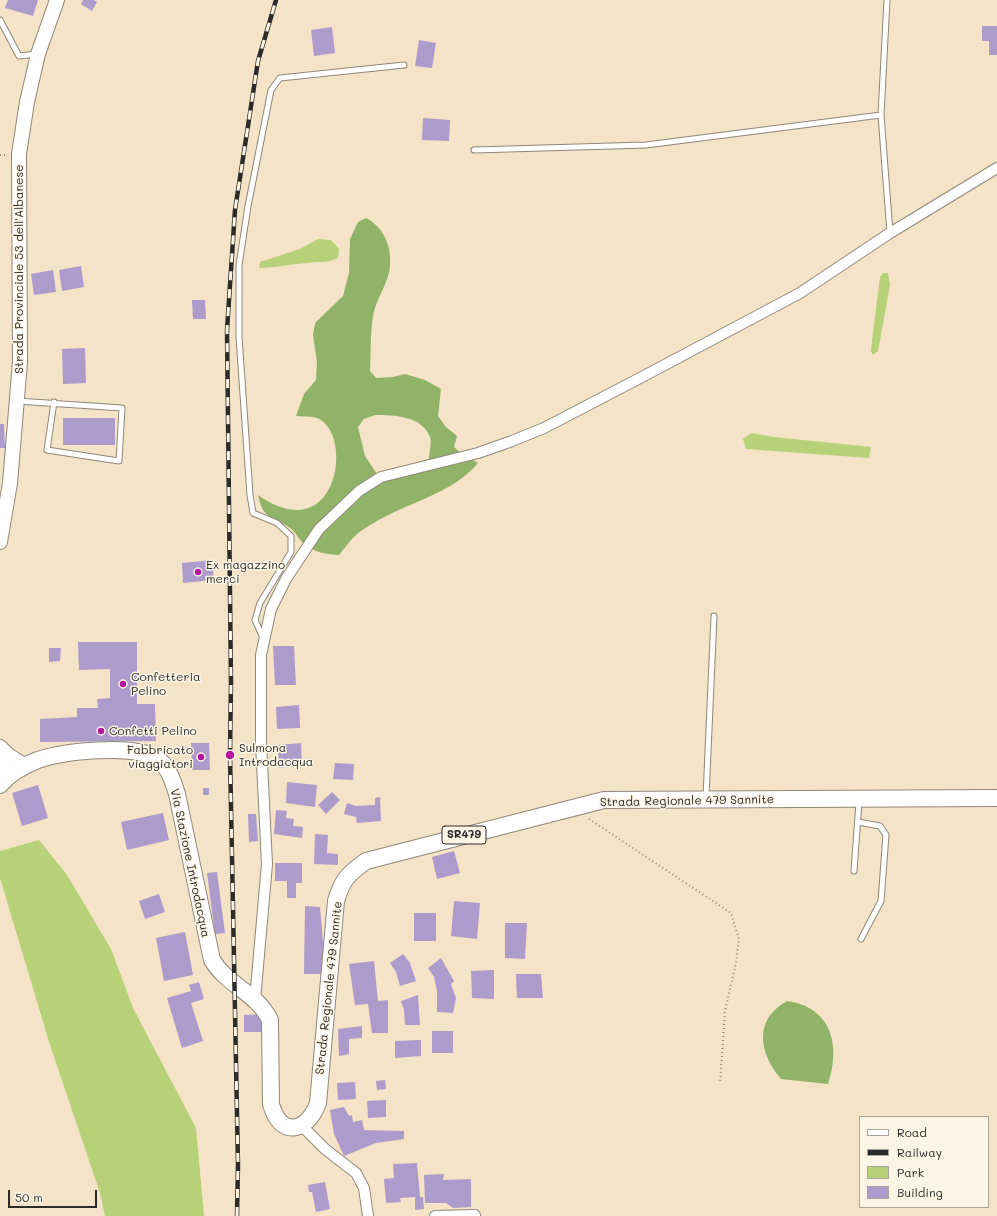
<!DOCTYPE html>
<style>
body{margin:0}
#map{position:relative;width:997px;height:1216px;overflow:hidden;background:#f4e3c7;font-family:Mali,sans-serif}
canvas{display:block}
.legend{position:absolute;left:859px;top:1116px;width:130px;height:92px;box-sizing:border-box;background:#fcf5e5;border:1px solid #a8a49b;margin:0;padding:5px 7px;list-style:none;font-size:12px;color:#2b2b2b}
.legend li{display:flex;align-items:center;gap:8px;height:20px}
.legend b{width:20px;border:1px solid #a8a49b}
.scale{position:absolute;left:8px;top:1190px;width:89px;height:18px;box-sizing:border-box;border:2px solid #2b2b2b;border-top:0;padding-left:5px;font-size:12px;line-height:14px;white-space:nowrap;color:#2b2b2b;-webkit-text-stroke:3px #fcf5e5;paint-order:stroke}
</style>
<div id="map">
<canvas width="997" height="1216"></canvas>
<ul class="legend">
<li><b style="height:5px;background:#fff"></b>Road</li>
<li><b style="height:5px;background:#2b2b2b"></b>Railway</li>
<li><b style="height:11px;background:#b6d177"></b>Park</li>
<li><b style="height:11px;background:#ad9bcb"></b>Building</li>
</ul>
<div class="scale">50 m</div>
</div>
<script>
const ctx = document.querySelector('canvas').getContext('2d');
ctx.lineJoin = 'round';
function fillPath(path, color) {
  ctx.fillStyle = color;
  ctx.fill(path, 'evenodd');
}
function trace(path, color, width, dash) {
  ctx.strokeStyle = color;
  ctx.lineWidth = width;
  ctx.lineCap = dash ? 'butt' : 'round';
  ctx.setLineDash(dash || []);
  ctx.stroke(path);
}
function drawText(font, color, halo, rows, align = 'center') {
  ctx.font = font + ' Mali,sans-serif';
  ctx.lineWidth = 3;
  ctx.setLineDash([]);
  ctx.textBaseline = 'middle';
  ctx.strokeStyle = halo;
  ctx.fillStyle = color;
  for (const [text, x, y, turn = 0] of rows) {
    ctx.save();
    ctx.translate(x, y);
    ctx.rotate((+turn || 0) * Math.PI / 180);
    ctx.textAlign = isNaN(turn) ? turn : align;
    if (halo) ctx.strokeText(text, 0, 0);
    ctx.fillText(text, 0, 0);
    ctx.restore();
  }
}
fillPath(new Path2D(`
 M318,239L331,240L339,249L338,258C326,264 318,261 307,263C290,264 275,268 259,268L260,262L300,249Z
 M883,273H888L890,285L878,351L873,355L871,351L872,341L880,277Z
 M751,433L774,437L871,447L869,458L746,449L743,439Z
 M39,840L67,875L111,949L133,1008L196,1128L204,1216H105L100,1193L50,1045L0,878V851Z`), '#b6d177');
fillPath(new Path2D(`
 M366,218C384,227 392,247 390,267C388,284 376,299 373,316C370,334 371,354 370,371L376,378L393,377L405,374L425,380L441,389L438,416L446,427L457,436L454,447L461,453L478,463C451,495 407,502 372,524C367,527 361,530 357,534C350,540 345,548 339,555C324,554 315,553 302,542C298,538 295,531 290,528C272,515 263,520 258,495C338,551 355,433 317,418C312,416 302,417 296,416L304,394L316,380L317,362L313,335L315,323L343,296L349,273L350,239L358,222ZM375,415C395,415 422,416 430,437C432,443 429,453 429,459L377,474L365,456L358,427L364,419Z
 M787,1001C832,1007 841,1046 828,1084L781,1079C759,1053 753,1020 787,1001Z`), '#90b368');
fillPath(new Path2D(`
 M8,0H38L33,16L5,8Z
 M83,0H94L97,2L92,11L81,4Z
 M982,26H997V55H989V41H982Z
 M332,27L335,53L314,56L311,30Z
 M419,40L436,43L432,68L415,66Z
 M423,118L450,120L449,141L422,140Z
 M81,266L84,287L62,291L59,270Z
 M53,270L56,292L34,295L31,274Z
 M192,300H205L206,319H193Z
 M85,348L86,383L63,384L62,349Z
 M63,418H115V445H63Z
 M0,424H4L5,448H0Z
 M212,560L214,580L183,583L182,563Z
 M78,642H137V704H155L156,741L40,742V719L77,717V708H98L97,699L110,698V669L79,670Z
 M273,646H294L296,685H275Z
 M49,648H61L60,661L49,662Z
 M299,705L300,728L277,729L276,707Z
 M191,743H209L210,770H192Z
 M301,743L302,766L279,768L278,745Z
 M335,763L354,764L353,780L333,779Z
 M287,782L317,785L315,807L286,803Z
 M38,785L48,818L22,826L12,793Z
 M203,788H209V795H203Z
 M332,792L340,800L326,814L318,805Z
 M380,797L381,821L357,823L356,817L344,814L347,803L356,806L375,805V798Z
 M276,810L287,811L286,818L294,819L293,826L303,827L302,838L274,834Z
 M163,813L169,840L127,850L121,822Z
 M248,814H256L258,841L249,842Z
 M315,834L328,835L327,853L338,854V865L314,864Z
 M454,851L460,873L437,879L432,857Z
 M275,863H302V883H296V898H287V881H275Z
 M217,872L225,933L215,934L207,873Z
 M159,894L165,912L145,919L139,901Z
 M454,901L480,903L477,939L451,936Z
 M305,906L320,907L325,965L323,974H304Z
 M414,913H436V941H414Z
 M505,923H527L525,959L505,958Z
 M185,932L193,975L164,981L156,938Z
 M403,954L410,963L416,981L400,986L396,972L390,963Z
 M441,958L454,981L451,984L456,998L453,1013L437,1012V991L434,977L428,968Z
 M374,961L378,1001L388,1000V1033H372L368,1004L355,1005L349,964Z
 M494,970V999L472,998L471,971Z
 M516,974H541L543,998H517Z
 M199,982L204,999L191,1003L203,1041L182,1048L167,998L191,991L189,985Z
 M418,995L420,1025H405L404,1010L401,1001Z
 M262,1014L263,1032H244V1015Z
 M362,1026V1038L349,1039V1054L339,1056L338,1029Z
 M432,1031H453V1053H432Z
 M421,1040V1056L395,1058V1041Z
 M385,1080L386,1089L377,1090L376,1081Z
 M355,1082L356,1099L338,1100L337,1083Z
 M386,1100V1117L368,1118L367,1101Z
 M344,1107L349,1116L352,1115L353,1122L362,1120L364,1130L404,1131V1139L376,1143L344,1156L334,1134L330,1110Z
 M417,1163L420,1197H423L424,1209L415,1210V1197L400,1198L401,1202L386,1203L384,1179L394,1178L393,1164Z
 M444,1174L443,1180L471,1179V1207L453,1208L446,1203H425L424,1175Z
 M325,1182L330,1209L316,1212L312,1192H309L308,1185Z`), '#ad9bcb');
const lane = new Path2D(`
 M887,0L881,115L890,233
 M0,20L19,56L37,54
 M474,150L646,145L881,115
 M17,401L122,408L119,461L47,450L54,402
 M263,638L255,620L260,603L291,552V536L277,523L253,513L250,495L239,337V265L248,206L271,90L280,78L404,65
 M706,797L714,616
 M858,822L880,826L886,835L881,901L861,939
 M854,871L859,802`);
const street = new Path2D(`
 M255,1000L267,864L261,743V655L271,609L286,579L319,529L359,491L381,477L478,453L512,441L544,428L642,377L800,293L890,233L997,168
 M302,1126L325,1149L356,1173L364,1188L368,1216
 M435,1216L475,1215`);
const secondary = new Path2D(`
 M0,542L10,483L20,362L19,154L27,102L38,54L57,0
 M0,747L8,755L25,766
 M0,752L3,764V781`);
const primary = new Path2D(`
 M0,785C9,774 25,765 38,760C64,751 132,744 156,758C168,765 173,781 177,794L212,960C227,985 257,993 270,1020L271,1104C280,1138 307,1133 318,1103L336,901C342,880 348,874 366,861L604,800L997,798`);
trace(lane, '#908779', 7);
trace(street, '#908779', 12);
trace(secondary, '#908779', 16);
trace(primary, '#908779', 18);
trace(new Path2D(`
 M0,155H8
 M589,819L731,913L739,939L736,963L725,1011L720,1084`), '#908779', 2, [1, 3]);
trace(lane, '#fff', 5);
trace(street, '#fff', 10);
trace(secondary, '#fff', 14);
trace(primary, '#fff', 16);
const rail = new Path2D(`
 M237,1216L238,1165L230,755L231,682L227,330L235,210L258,61L276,0`);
trace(rail, '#2b2b2b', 4.5);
trace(rail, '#fcf5e5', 3, [9]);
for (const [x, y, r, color] of [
 [198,572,4,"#b5179e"],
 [123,684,4,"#b5179e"],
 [101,731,4,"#b5179e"],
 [230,755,5,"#b5179e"],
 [201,757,4,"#b5179e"]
]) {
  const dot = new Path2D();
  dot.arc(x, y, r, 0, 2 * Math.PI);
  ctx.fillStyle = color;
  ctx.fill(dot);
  trace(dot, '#fcf5e5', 1.5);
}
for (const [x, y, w] of [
 [464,835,44]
]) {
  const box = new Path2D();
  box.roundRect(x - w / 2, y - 9, w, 18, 3);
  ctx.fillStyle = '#fcf5e5';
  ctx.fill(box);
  trace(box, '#2b2b2b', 1);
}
drawText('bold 11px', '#2b2b2b', null, [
 ["SR479",464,835]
]);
drawText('12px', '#2b2b2b', '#fcf5e5', [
 ["Strada Provinciale 53 dell'Albanese",19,269,-90],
 ["Strada Regionale 479 Sannite",687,801,-1],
 ["Via Stazione Introdacqua",190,863,78],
 ["Strada Regionale 479 Sannite",329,988,-84]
]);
drawText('12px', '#2b2b2b', '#fcf5e5', [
 ["Ex magazzino",206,565],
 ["merci",206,579],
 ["Confetteria",131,677],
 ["Pelino",131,691],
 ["Confetti Pelino",109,731],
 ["Sulmona",239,748],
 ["Introdacqua",239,762],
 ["Fabbricato",193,750,"right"],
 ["viaggiatori",193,764,"right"]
], 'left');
</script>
